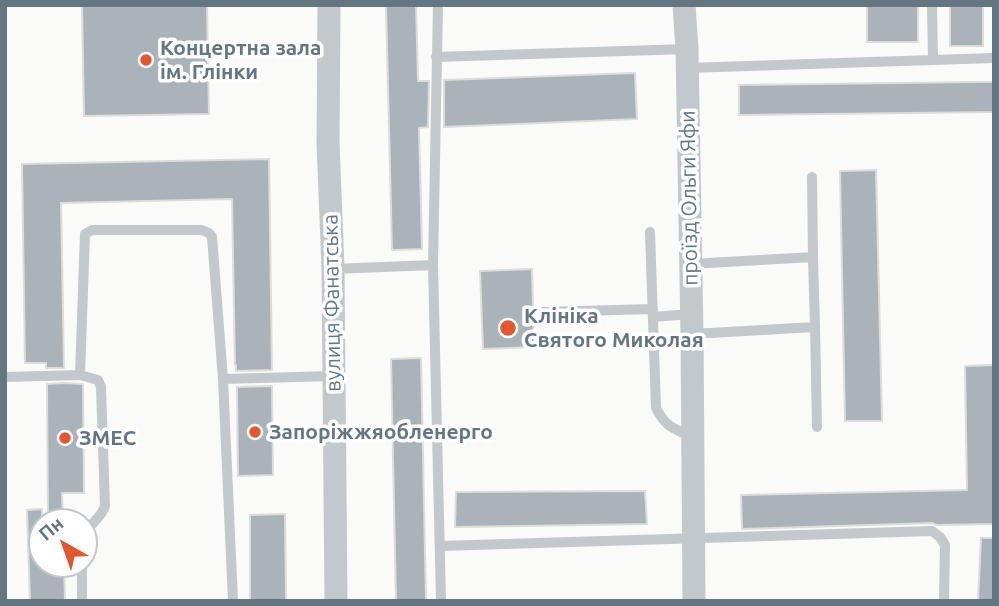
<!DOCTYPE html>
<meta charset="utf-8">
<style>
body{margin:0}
#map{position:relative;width:999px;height:606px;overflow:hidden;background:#fafaf8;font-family:Ubuntu,sans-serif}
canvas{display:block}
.frame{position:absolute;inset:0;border:7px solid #657683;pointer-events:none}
.north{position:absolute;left:28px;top:508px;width:70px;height:70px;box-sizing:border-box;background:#fff;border:2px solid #c1c8cd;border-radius:50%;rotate:320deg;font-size:19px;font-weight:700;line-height:28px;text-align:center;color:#657683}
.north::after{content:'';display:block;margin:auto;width:24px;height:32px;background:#e4572e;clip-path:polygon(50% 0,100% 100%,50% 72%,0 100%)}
</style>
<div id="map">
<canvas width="999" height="606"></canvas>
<div class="frame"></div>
<div class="north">Пн</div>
</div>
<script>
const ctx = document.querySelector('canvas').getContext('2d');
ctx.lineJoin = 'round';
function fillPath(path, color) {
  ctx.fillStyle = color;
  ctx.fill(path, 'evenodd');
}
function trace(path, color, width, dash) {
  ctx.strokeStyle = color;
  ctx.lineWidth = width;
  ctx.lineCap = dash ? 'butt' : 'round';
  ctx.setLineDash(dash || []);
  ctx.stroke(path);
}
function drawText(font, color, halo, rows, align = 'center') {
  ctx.font = font + ' Ubuntu,sans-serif';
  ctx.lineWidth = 7;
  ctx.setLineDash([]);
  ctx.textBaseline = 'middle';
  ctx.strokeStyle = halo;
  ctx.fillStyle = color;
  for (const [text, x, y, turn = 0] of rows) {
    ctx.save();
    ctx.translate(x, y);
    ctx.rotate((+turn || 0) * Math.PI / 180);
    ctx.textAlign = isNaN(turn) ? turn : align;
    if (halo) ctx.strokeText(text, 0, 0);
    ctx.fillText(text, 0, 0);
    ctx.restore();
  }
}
const building = new Path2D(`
 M82,5H207L209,114L84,116Z
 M386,5H416L418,81H429L428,127L419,128L422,249L392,250Z
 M867,5H918V42H867Z
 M950,5H983V46H950Z
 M635,73L637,119L444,127V80Z
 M978,82H994V112L739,115V85Z
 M269,159L272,370L236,371V365H235L232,199L61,203L64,368H46V363H25L22,164Z
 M876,170L882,421H845L840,171Z
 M532,269L534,347L483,349L480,271Z
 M421,358L426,601H396L391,359Z
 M994,365V524L937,525L932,523L742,529L741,495L967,490L965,366Z
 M64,383L83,384L84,493H62L63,522H48L47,384Z
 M272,386L273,475L238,476L237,387Z
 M645,491L647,524L455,527L456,492Z
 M42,509V564H64L65,601H30L27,510Z
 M285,514L286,601H250V515Z
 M981,538H994V601H978Z`);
fillPath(building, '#aab3b9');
trace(building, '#dcdcda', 2);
trace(new Path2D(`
 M438,5L433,265L441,601
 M932,5L933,60
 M436,57L687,49
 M687,68L994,58
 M812,177L813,257
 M650,232L656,408C667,429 673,427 693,438
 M691,264L813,257L815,327L692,334
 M333,269L433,265
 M543,312L653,309
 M653,317L691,314
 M815,327L817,427
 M80,375L98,380L101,387L105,506C101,519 88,524 84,537
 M5,377L80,375L85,234L92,230H202L209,233L212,237L223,379L334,376
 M223,379L233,601
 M440,546L932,531L940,537L945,545L944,601
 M82,601V564`), '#c3c8cc', 10);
trace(new Path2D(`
 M329,5L328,143L333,269L336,601
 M684,5L687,49L692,334L694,601`), '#c3c8cc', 23);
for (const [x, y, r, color] of [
 [146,60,7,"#e4572e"],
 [508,328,9,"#e4572e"],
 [255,432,7,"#e4572e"],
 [65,438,7,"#e4572e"]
]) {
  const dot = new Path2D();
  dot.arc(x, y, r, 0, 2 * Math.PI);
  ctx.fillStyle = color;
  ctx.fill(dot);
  trace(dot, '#fff', 2.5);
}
drawText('bold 21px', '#657683', '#fff', [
 ["Концертна зала",160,48],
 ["ім. Глінки",160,72],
 ["Клініка",524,316],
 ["Святого Миколая",524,340],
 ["Запоріжжяобленерго",269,432],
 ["ЗМЕС",79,438]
], 'left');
drawText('21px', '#657683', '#fff', [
 ["проїзд Ольги Яфи",689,198,-91],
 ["вулиця Фанатська",332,303,-91]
]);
</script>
